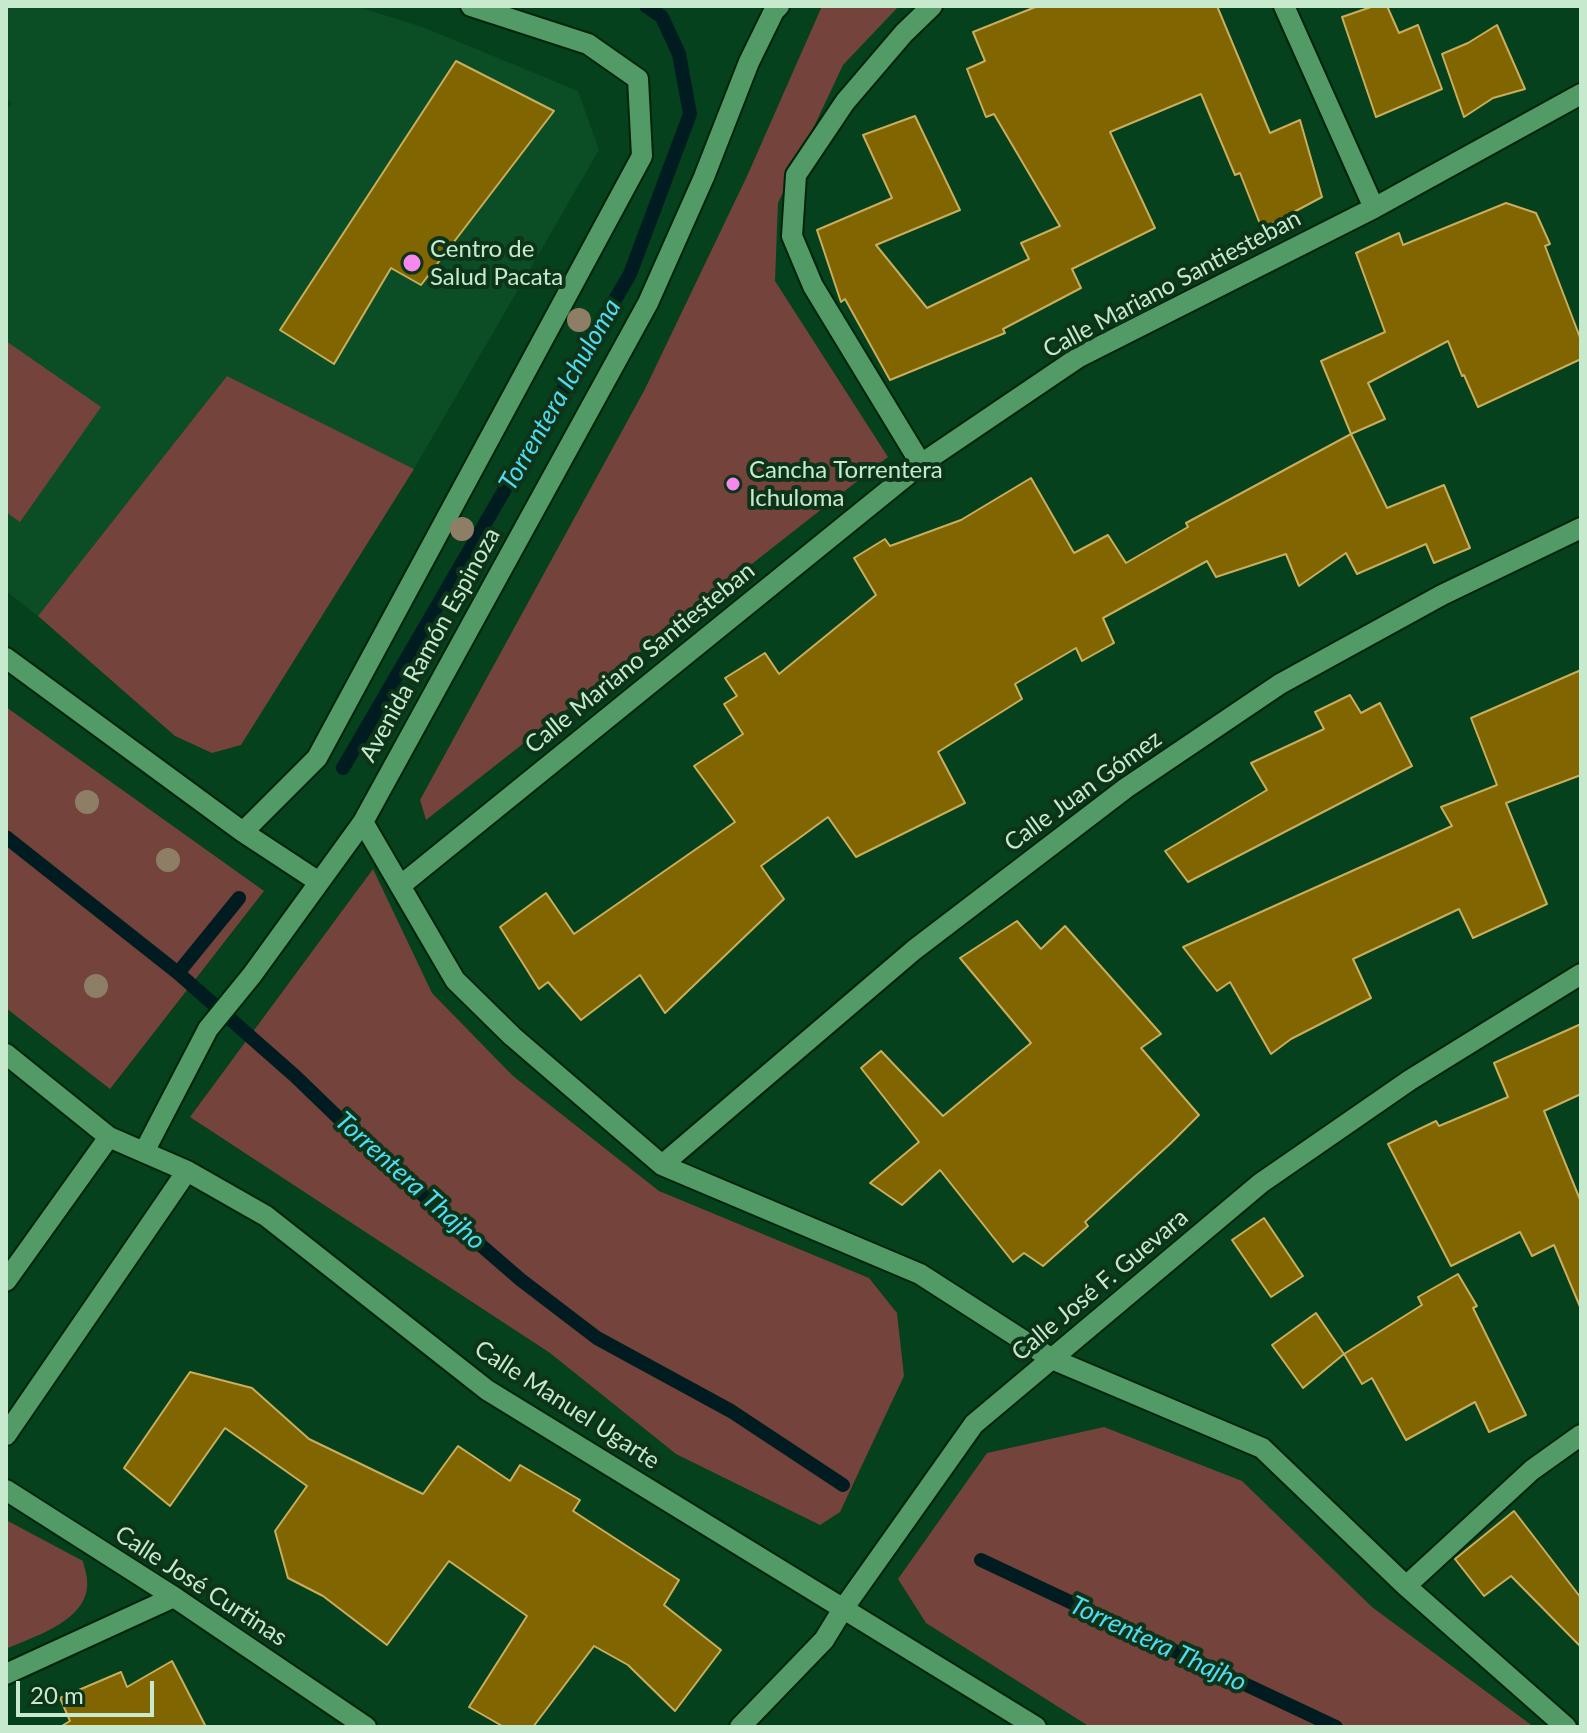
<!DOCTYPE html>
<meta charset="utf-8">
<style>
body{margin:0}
#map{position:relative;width:1587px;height:1733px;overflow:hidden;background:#04411c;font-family:Lato,sans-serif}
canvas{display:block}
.frame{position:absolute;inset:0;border:8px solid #c7eace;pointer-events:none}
.scale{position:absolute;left:16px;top:1681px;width:138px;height:36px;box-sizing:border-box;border:4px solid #c7eace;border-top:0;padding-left:10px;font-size:24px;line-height:28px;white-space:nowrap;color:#c7eace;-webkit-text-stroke:6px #0d3319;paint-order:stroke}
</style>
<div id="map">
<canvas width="1587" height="1733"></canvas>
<div class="frame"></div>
<div class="scale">20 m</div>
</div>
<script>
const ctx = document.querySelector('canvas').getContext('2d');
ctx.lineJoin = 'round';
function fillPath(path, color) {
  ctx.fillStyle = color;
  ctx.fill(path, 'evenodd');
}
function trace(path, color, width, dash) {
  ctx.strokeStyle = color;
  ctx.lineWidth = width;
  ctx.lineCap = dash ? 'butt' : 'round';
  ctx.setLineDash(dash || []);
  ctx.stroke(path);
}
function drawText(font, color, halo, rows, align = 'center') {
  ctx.font = font + ' Lato,sans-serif';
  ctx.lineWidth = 8;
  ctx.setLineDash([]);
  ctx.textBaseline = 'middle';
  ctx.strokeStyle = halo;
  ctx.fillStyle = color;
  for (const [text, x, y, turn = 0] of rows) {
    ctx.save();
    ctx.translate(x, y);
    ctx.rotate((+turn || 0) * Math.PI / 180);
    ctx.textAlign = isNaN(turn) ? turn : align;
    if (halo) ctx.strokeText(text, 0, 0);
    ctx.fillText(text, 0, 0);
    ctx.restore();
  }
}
fillPath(new Path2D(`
 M6,6H356L425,28L578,91L599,150L414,469L227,376L38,616L6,591V110L12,103L6,98Z`), '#0b4e26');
fillPath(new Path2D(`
 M822,6H899L843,65L778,203L775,281L888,457L426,820L420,800L645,389L748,174Z
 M6,341L101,407L20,522L6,512Z
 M227,376L414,469L241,745L212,753L175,736L38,616Z
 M6,707L264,891L110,1089L6,1008Z
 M373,869L432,993L513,1076L659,1191L869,1278L897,1313L904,1376L840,1512L820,1525L676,1454L550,1353L190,1117Z
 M1104,1427L1242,1481L1372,1607L1534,1727H1090L926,1623L898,1579L987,1453Z
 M6,1520L83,1561C84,1567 87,1574 87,1580C91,1620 35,1636 6,1649Z`), '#74433b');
trace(new Path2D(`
 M343,768L630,274L690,114L679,54L662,17L646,6
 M6,837L178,973L295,1076L380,1158L521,1280L597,1338L731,1411L843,1485
 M178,973L239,898
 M981,1560L1336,1727`), '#001c21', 14);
const building = new Path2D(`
 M1038,6H1217L1270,133L1300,120L1322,197L1262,229L1240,173L1235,175L1201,94L1110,132L1155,228L1072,269L1081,288L1003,329L1005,333L890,380L845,299L841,302L817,230L892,198L863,135L915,116L960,210L876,245L927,308L1029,259L1021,243L1060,226L994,114L986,117L967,69L985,61L973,32Z
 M1374,6H1387L1399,33L1418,25L1442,89L1376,117L1342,17Z
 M1497,25L1525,89L1493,98L1464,117L1442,54L1468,43Z
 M456,61L554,111L421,285L391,268L334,364L280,330Z
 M1506,203L1536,213L1550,244L1545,246L1581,340V359L1478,407L1464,375L1462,376L1448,341L1368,383L1385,419L1351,434L1321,361L1385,332L1356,253L1399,233L1403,245Z
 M1351,434L1387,508L1444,485L1470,548L1434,563L1426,544L1357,574L1346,553L1299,586L1286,554L1216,577L1207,561L1103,618L1114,643L1082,661L1076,648L1015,684L1022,699L938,752L965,803L856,857L828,817L761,866L784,899L665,1013L640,975L581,1020L548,982L539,989L500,927L546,893L574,934L735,822L694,766L743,734L724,704L737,696L725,678L765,653L779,674L876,595L854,558L885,539L890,546L961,520L1031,478L1074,553L1108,535L1126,563L1188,527L1186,523Z
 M1581,670V775L1506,803L1547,904L1473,938L1459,909L1353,959L1371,998L1291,1039L1271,1054L1230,982L1217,991L1183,947L1452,826L1441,807L1497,785L1471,718Z
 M1350,695L1361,713L1380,703L1412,766L1188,882L1165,851L1267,790L1251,763L1324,729L1315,712Z
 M1017,921L1041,949L1065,926L1161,1034L1141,1048L1199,1115L1171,1143L1085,1222L1088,1226L1043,1266L1024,1253L1013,1262L940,1170L902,1205L870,1183L919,1142L861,1068L881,1051L943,1116L1031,1043L960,958Z
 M1581,1024V1094L1544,1111L1581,1202V1309L1554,1245L1532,1256L1520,1232L1451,1266L1388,1144L1436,1121L1439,1126L1508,1097L1494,1063Z
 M1264,1218L1303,1276L1271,1297L1232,1240Z
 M1458,1274L1477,1306L1473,1308L1526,1415L1489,1432L1475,1402L1406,1440L1372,1378L1362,1384L1344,1354L1422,1305L1418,1297Z
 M1316,1313L1344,1354L1303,1388L1272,1345Z
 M190,1372L252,1388L309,1439L423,1494L458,1446L510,1481L520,1465L580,1500L573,1511L679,1580L664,1605L721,1650L675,1711L628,1665L594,1646L533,1727H504L469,1707L527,1616L449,1561L387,1645L323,1596L288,1578L275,1531L307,1486L225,1428L170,1506L124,1468Z
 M1514,1511L1581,1598V1647L1511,1576L1484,1596L1455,1559Z
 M172,1661L206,1727H60L70,1721L60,1698L121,1672L127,1687Z`);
fillPath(building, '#806500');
trace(building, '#caae5d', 2);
const street = new Path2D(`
 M1284,6L1374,208
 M921,464L813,286L792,236L796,175L845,102L904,33L932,6
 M6,658L243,832L319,882
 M363,822L455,980L512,1036L662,1165L920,1274L1052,1359L1262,1448L1406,1586L1566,1727
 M243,832L317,758L642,156L638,79L588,44L471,6
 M400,886L921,464L1079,357L1374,208L1581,94
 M6,1054L109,1137L187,1171L266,1216L487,1390L1036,1727
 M144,1152L208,1029L252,975L363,822L648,303L704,177L749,62L774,11L779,6
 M662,1165L914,950L1126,788L1280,684L1442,595L1581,528
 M6,1281L109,1137
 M6,1435L187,1171
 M1406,1586L1532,1470L1581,1435
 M6,1674L174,1597
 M740,1727L824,1640L843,1609L974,1424L1261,1183L1410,1080L1581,974`);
const secondary = new Path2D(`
 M6,1490L174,1597L366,1727`);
trace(street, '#00240b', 24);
trace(secondary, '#00240b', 24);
trace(street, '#539b66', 20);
trace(secondary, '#539b66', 20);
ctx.fillStyle = '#8e7e65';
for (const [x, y] of [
 [579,320],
 [462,529],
 [87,802],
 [168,860],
 [96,986]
]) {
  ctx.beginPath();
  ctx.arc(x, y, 12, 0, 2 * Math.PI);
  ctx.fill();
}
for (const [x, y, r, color] of [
 [412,263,10,"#f788ec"],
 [733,484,8,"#f788ec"]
]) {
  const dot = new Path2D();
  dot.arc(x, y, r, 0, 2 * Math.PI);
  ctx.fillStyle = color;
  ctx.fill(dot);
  trace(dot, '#0d3319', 3);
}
drawText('24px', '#c7eace', '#0d3319', [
 ["Centro de",430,249],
 ["Salud Pacata",430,277],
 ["Cancha Torrentera",749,470],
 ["Ichuloma",749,498]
], 'left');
drawText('24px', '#c7eace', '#0d3319', [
 ["Calle Mariano Santiesteban",1172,284,-28],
 ["Avenida Ramón Espinoza",430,645,-61],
 ["Calle Mariano Santiesteban",640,658,-39],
 ["Calle Juan Gómez",1083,791,-36],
 ["Calle José F. Guevara",1100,1285,-40],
 ["Calle Manuel Ugarte",567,1405,33],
 ["Calle José Curtinas",201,1586,33]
]);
drawText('italic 26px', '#52daf1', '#0d3319', [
 ["Torrentera Ichuloma",560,395,-60],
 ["Torrentera Thajho",410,1181,42],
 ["Torrentera Thajho",1158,1644,25]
]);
</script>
